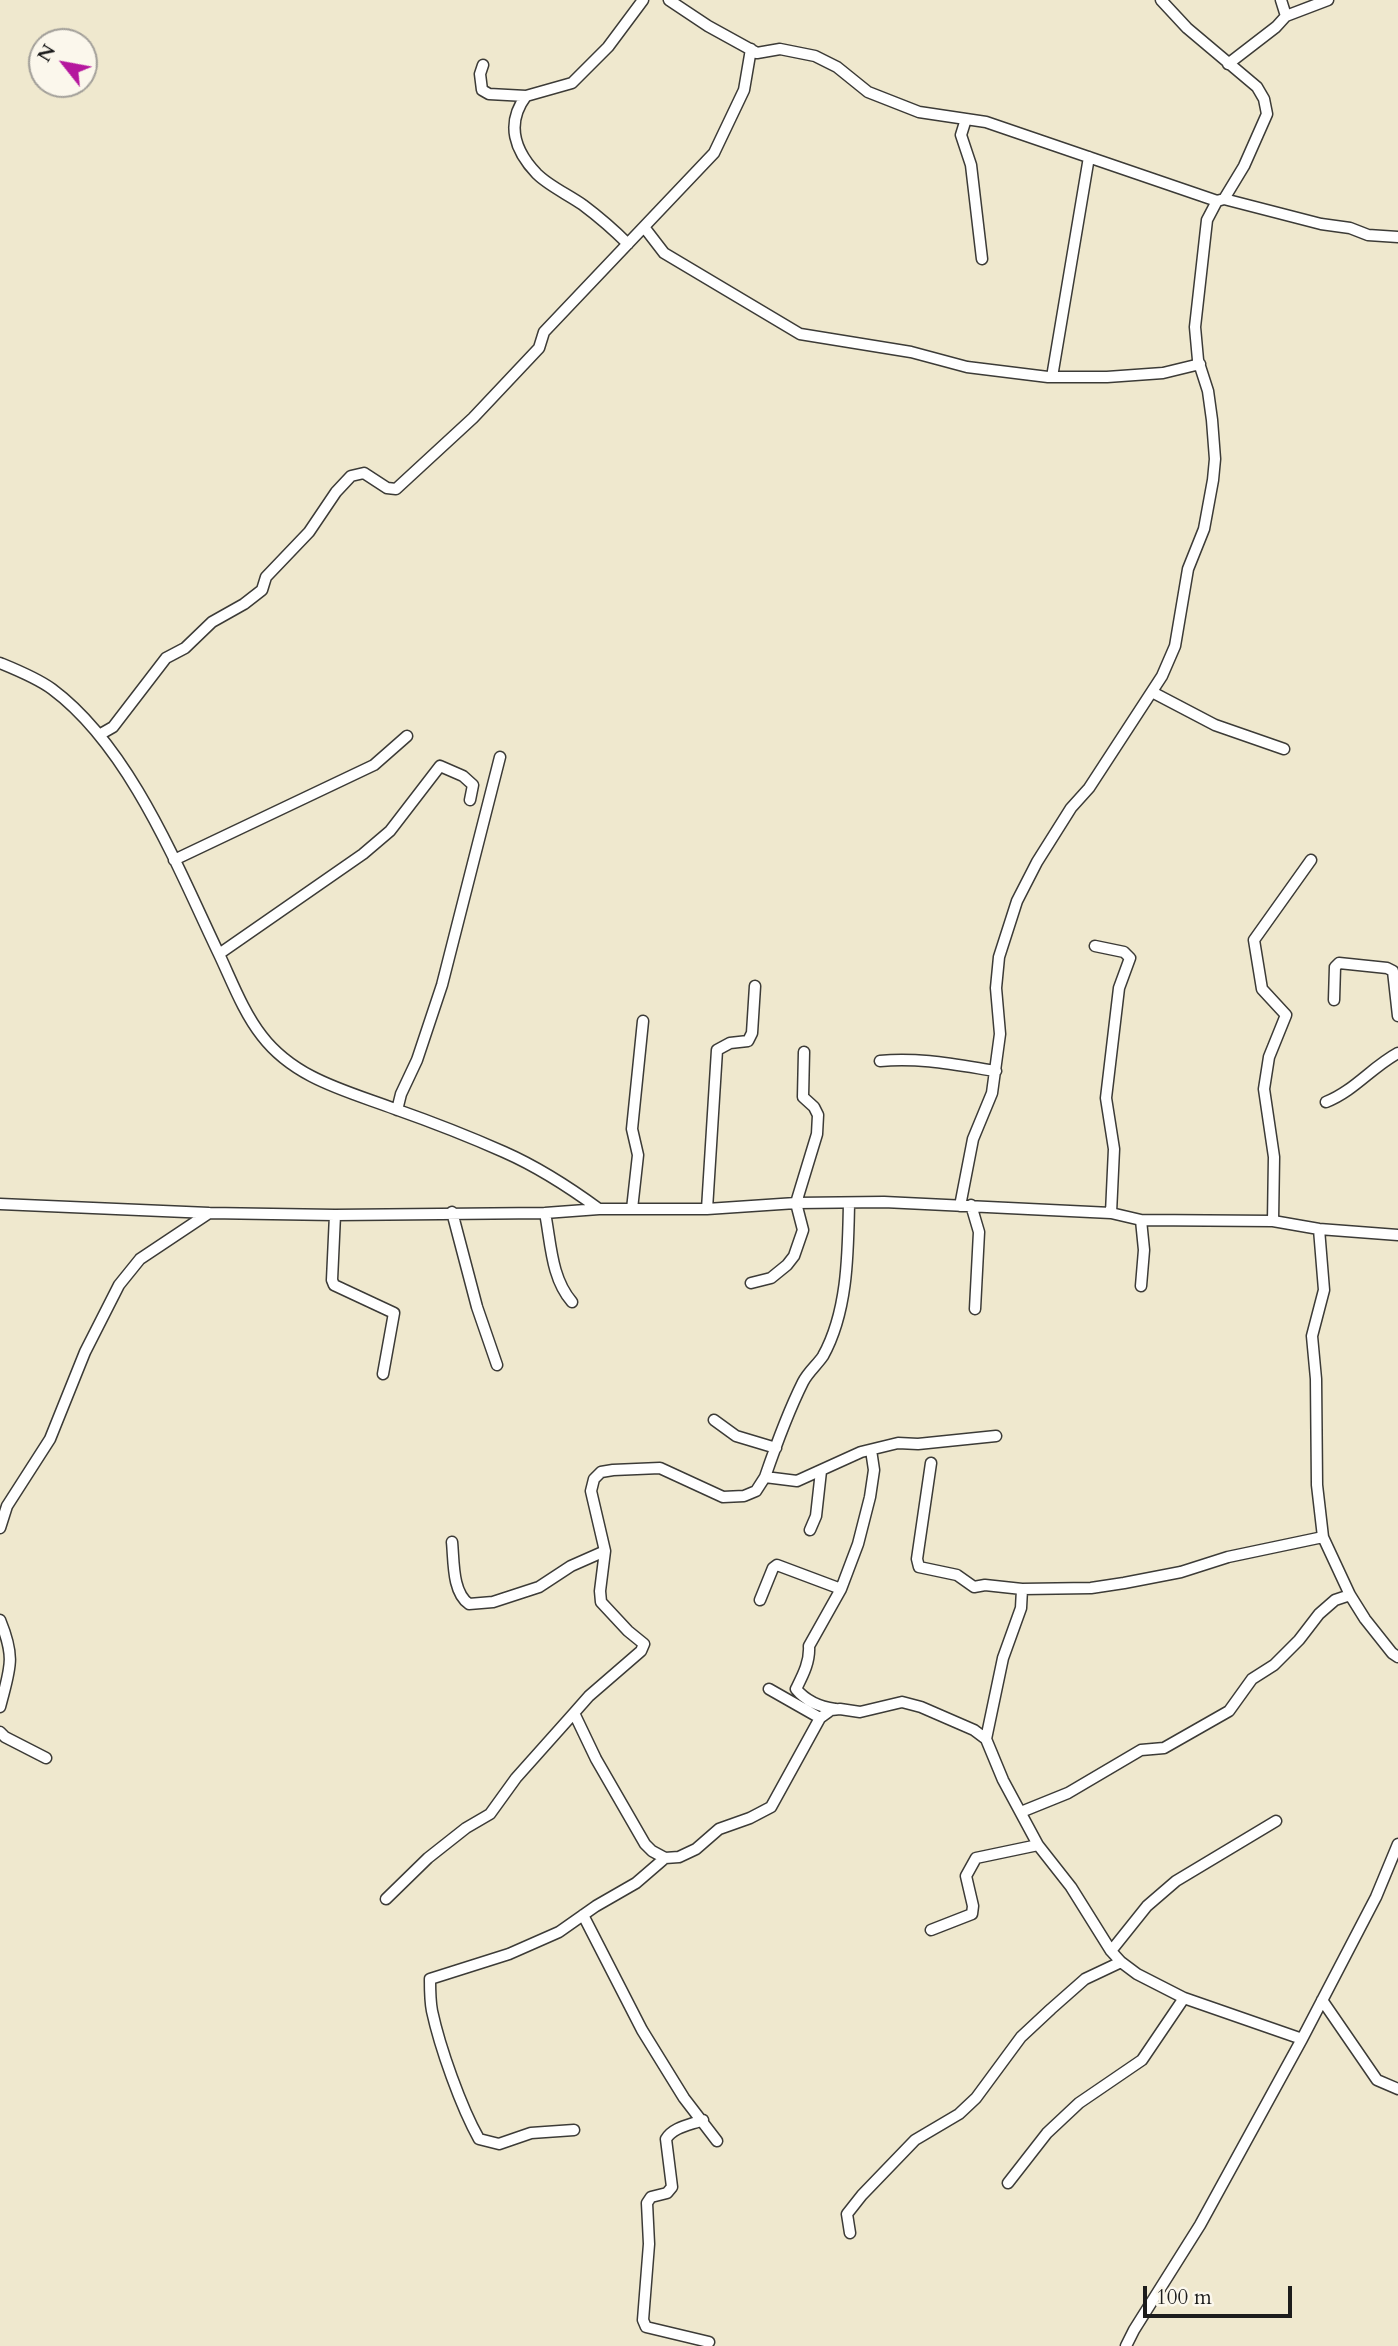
<!DOCTYPE html>
<style>
body{margin:0}
#map{position:relative;width:1398px;height:2346px;overflow:hidden;background:#efe8ce;font-family:Cardo,serif}
canvas{display:block}
.north{position:absolute;left:28px;top:28px;width:70px;height:70px;box-sizing:border-box;background:#fbf7ec;border:2px solid #a29f99;border-radius:50%;rotate:301deg;font-size:19px;font-weight:700;line-height:28px;text-align:center;color:#1c1c1c}
.north::after{content:'';display:block;margin:auto;width:24px;height:32px;background:#b5179e;clip-path:polygon(50% 0,100% 100%,50% 72%,0 100%)}
.scale{position:absolute;left:1143px;top:2286px;width:149px;height:32px;box-sizing:border-box;border:4px solid #1c1c1c;border-top:0;padding-left:9px;font-size:21px;line-height:24px;white-space:nowrap;color:#1c1c1c;-webkit-text-stroke:5px #fbf7ec;paint-order:stroke}
</style>
<div id="map">
<canvas width="1398" height="2346"></canvas>
<div class="north">N</div>
<div class="scale">100 m</div>
</div>
<script>
const ctx = document.querySelector('canvas').getContext('2d');
ctx.lineJoin = 'round';
function trace(path, color, width, dash) {
  ctx.strokeStyle = color;
  ctx.lineWidth = width;
  ctx.lineCap = dash ? 'butt' : 'round';
  ctx.setLineDash(dash || []);
  ctx.stroke(path);
}
const minor = new Path2D(`
 M669,0L708,26L757,53L780,49L815,56L837,67L868,92L919,112L986,122L1217,201L1224,199L1321,224L1350,228L1368,235L1398,237
 M1161,0L1187,28L1257,87L1264,99L1267,114L1244,166L1224,199
 M1281,0L1286,16
 M1228,64L1276,27L1286,16L1328,0
 M483,65L480,74L482,90L489,94L526,96L572,83L608,47L643,0
 M526,96C505,124 515,151 537,174C549,186 569,195 583,205C599,217 614,230 628,244
 M966,119L961,135L971,165L982,259
 M644,227L664,253L800,334L911,352L967,367L1048,377H1107L1163,373L1200,364
 M1052,377L1089,157
 M0,663C17,670 37,678 52,689C130,747 177,866 218,952C231,979 243,1012 262,1036C295,1079 347,1091 395,1109C432,1122 468,1136 504,1152C538,1167 569,1187 599,1209
 M1152,692L1215,725L1284,749
 M99,735L113,727L166,658L185,648L212,622L244,604L262,590L266,577L309,532L336,492L351,476L364,473L387,488L396,489L473,418L539,348L544,332L714,153L744,90L751,49
 M174,860L374,765L407,736
 M1095,946L1124,952L1130,958L1119,988L1106,1098L1114,1149L1111,1213
 M219,954L363,854L390,831L440,766L463,776L473,785L470,800
 M1334,1000L1335,967L1339,963L1387,968L1393,971L1398,1016
 M880,1061C919,1057 957,1065 996,1071
 M1326,1102C1354,1091 1372,1067 1398,1053
 M397,1110L401,1094L417,1060L442,985L500,757
 M849,1203C848,1253 848,1311 823,1356C817,1365 808,1372 803,1382C788,1412 776,1445 765,1477L756,1491L744,1496L723,1497L660,1468L613,1470L601,1472L594,1479L591,1491L605,1551L600,1591L601,1602L628,1631L644,1644L641,1651L589,1696L574,1713L596,1759L645,1844L652,1851L665,1858L679,1857L696,1849L719,1829L750,1818L771,1807L820,1718L831,1710L840,1709L860,1712L902,1702L921,1707L974,1730L986,1739L1003,1780L1038,1845L1071,1887L1111,1951L1121,1962L1137,1974L1184,1998L1302,2039
 M0,1204L209,1213L335,1215L545,1213L599,1209H707L796,1203L884,1202L1111,1213L1141,1220L1273,1221L1319,1229L1398,1235
 M971,1205L979,1232L975,1309
 M960,1206L973,1139L992,1093L1000,1034L996,988L999,957L1017,901L1037,862L1071,808L1089,788L1162,676L1175,646L1188,569L1204,529L1213,480L1215,459L1212,420L1208,391L1198,360L1195,327L1207,220L1217,201
 M632,1209L638,1155L632,1129L643,1021
 M707,1209L717,1050L730,1043L748,1041L752,1033L755,986
 M452,1212L477,1307L497,1365
 M545,1213C551,1243 551,1278 572,1302
 M335,1215L332,1280L334,1285L394,1313L383,1374
 M1141,1220L1144,1250L1141,1286
 M1273,1221L1274,1157L1264,1089L1269,1057L1286,1015L1262,989L1254,940L1311,860
 M1319,1229L1324,1290L1312,1336L1316,1379L1317,1485L1323,1537L1350,1595L1365,1619L1392,1653L1398,1657
 M751,1283L771,1278L787,1265L794,1256L803,1230L796,1203L817,1134L818,1115L814,1107L803,1097L804,1052
 M714,1420L736,1436L776,1448
 M931,1463L917,1559L919,1567L957,1575L974,1587L985,1585L1022,1589L1091,1588L1124,1583L1181,1572L1228,1557L1323,1537
 M765,1477L797,1481L861,1452L898,1443L918,1444L996,1436
 M0,1528L7,1506L50,1439L85,1352L119,1285L140,1259L209,1213
 M810,1530L816,1516L821,1471
 M452,1542C454,1561 452,1592 469,1604L493,1602L539,1587L571,1566L605,1551
 M760,1600L773,1568L777,1565L841,1589
 M0,1620C16,1659 10,1668 0,1707
 M769,1689L820,1718
 M835,1709C820,1707 806,1701 796,1689C803,1675 810,1662 809,1646L841,1589L858,1544L870,1497L874,1470L871,1450
 M0,1732L5,1737L46,1758
 M986,1739L1003,1658L1021,1608L1022,1589
 M1021,1812L1068,1793L1141,1750L1164,1748L1229,1711L1252,1679L1274,1665L1299,1640L1319,1614L1335,1600L1350,1595
 M386,1899L428,1858L466,1828L490,1814L516,1778L574,1713
 M583,1915L642,2030L684,2098L717,2141
 M931,1930L972,1914L973,1906L966,1876L976,1858L1038,1845
 M1111,1951L1147,1906L1176,1881L1276,1821
 M1322,2000L1377,2080L1398,2089
 M703,2120C690,2125 673,2127 666,2139L672,2187L667,2193L651,2197L647,2203L649,2244L643,2320L646,2327L709,2342
 M574,2130L531,2133L499,2144L479,2139C461,2107 440,2048 432,2011C430,2001 430,1989 430,1979L509,1954L559,1932L596,1906L636,1883L665,1858
 M1008,2183L1047,2133L1079,2103L1142,2060L1184,1998
 M850,2233L847,2214L862,2195L915,2140L959,2114L976,2098L1021,2037L1051,2009L1085,1979L1121,1962
 M1126,2346L1134,2330L1200,2225L1302,2039L1376,1897L1398,1844`);
trace(minor, '#3c3b37', 13);
trace(minor, '#fff', 10);
</script>
